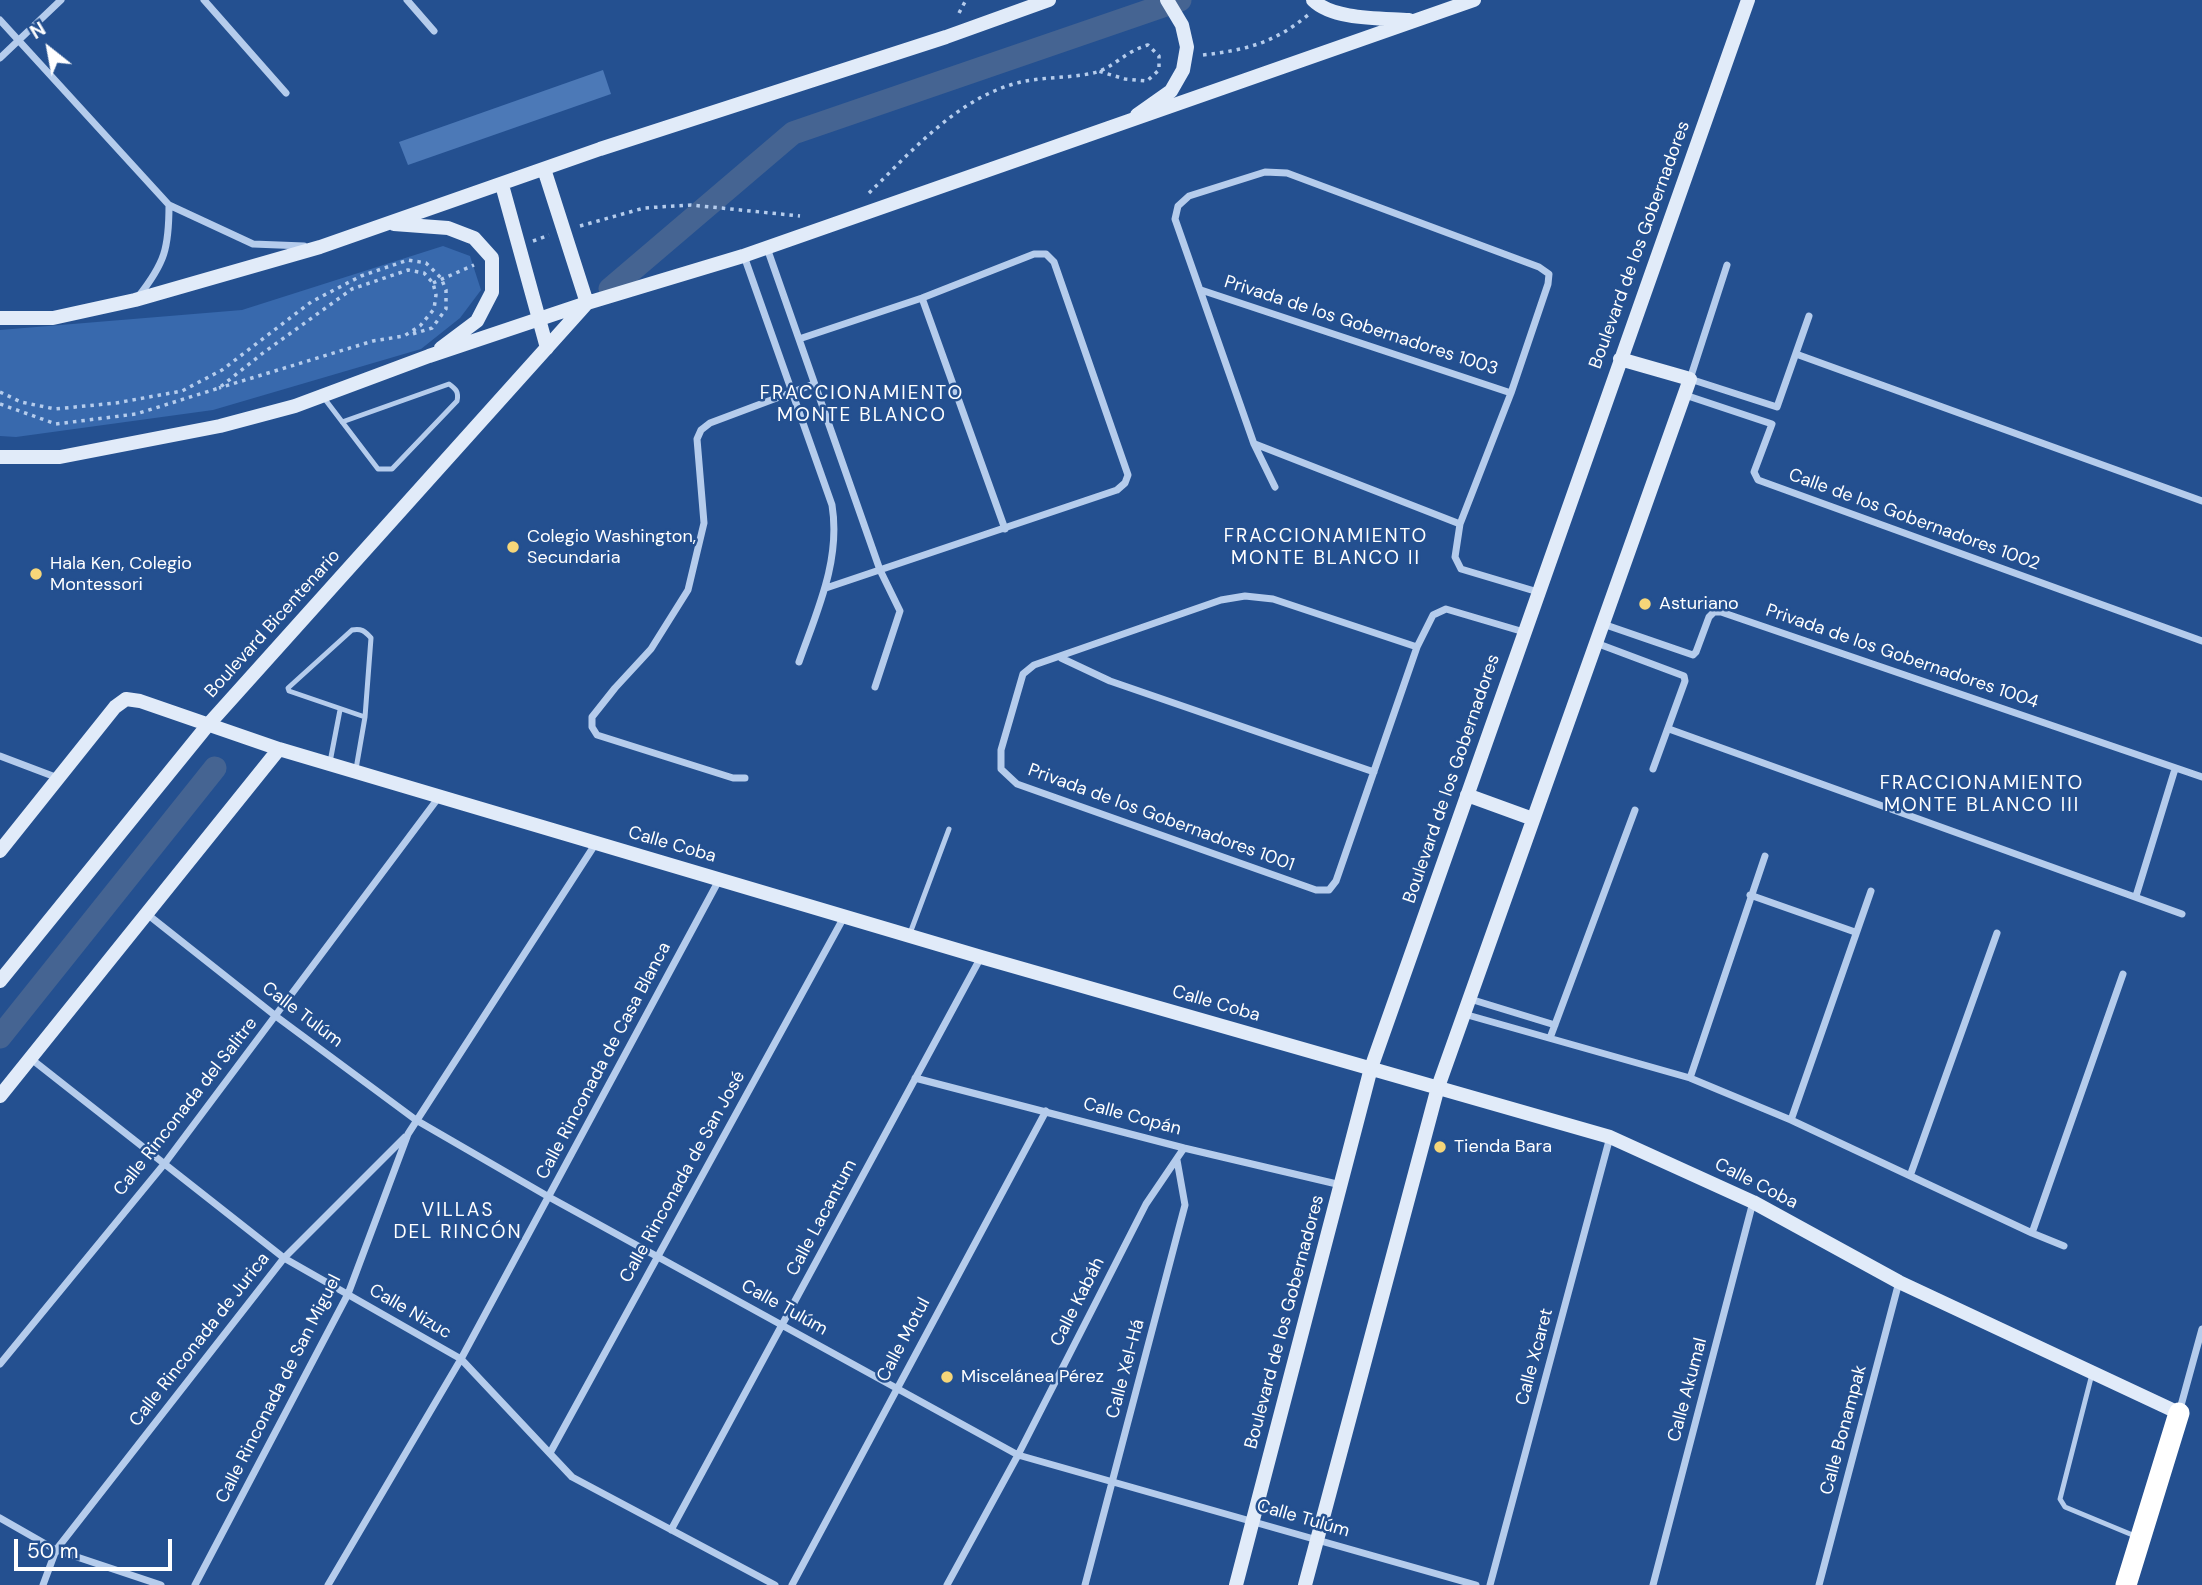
<!DOCTYPE html>
<meta charset="utf-8">
<style>
body{margin:0}
#map{position:relative;width:2202px;height:1585px;overflow:hidden;background:#245090;font-family:"DM Sans",sans-serif}
canvas{display:block}
.north{position:absolute;left:14px;top:14px;width:70px;height:70px;-webkit-text-stroke:5px #245090;paint-order:stroke;rotate:329deg;font-size:19px;font-weight:700;line-height:28px;text-align:center;color:#fff}
.north::after{content:'';display:block;margin:auto;width:24px;height:32px;background:#fff;clip-path:polygon(50% 0,100% 100%,50% 72%,0 100%)}
.scale{position:absolute;left:14px;top:1539px;width:158px;height:32px;box-sizing:border-box;border:4px solid #fff;border-top:0;padding-left:9px;font-size:21px;line-height:24px;white-space:nowrap;color:#fff;-webkit-text-stroke:5px #245090;paint-order:stroke}
</style>
<div id="map">
<canvas width="2202" height="1585"></canvas>
<div class="north">N</div>
<div class="scale">50 m</div>
</div>
<script>
const ctx = document.querySelector('canvas').getContext('2d');
ctx.lineJoin = 'round';
function fillPath(path, color) {
  ctx.fillStyle = color;
  ctx.fill(path, 'evenodd');
}
function trace(path, color, width, dash) {
  ctx.strokeStyle = color;
  ctx.lineWidth = width;
  ctx.lineCap = dash ? 'butt' : 'round';
  ctx.setLineDash(dash || []);
  ctx.stroke(path);
}
function drawText(font, color, halo, rows, align = 'center') {
  ctx.font = font + ' "DM Sans",sans-serif';
  ctx.lineWidth = 5;
  ctx.setLineDash([]);
  ctx.textBaseline = 'middle';
  ctx.strokeStyle = halo;
  ctx.fillStyle = color;
  for (const [text, x, y, turn = 0] of rows) {
    ctx.save();
    ctx.translate(x, y);
    ctx.rotate((+turn || 0) * Math.PI / 180);
    ctx.textAlign = isNaN(turn) ? turn : align;
    if (halo) ctx.strokeText(text, 0, 0);
    ctx.fillText(text, 0, 0);
    ctx.restore();
  }
}
fillPath(new Path2D(`
 M443,246L470,256L481,290L460,318L421,349L213,410L16,437L0,436V330L242,310Z`), '#3869ad');
trace(new Path2D(`
 M610,289L793,133L1180,0
 M0,1037L215,768`), '#456492', 23);
fillPath(new Path2D(`
 M603,70L611,94L408,165L399,142Z`), '#4c79b7');
trace(new Path2D(`
 M959,13L966,0
 M1203,55C1246,50 1274,43 1308,15
 M869,193C913,150 957,99 1017,83C1043,76 1071,79 1097,72C1115,66 1126,51 1148,45L1159,56V70L1147,81L1125,79L1098,71
 M580,226L644,208L691,205L800,216
 M533,241L549,235
 M433,283L474,265
 M0,392L21,402L55,409L116,403L182,391L222,370L311,302L361,276L408,260L426,263L441,278L446,290V309L432,328L409,335
 M0,404L56,424L136,414L219,388L263,353L352,289L408,270L424,273L433,283L436,295L434,309L420,326L404,336L373,341L219,388`), '#b5ccec', 3.5, [3.5, 5]);
trace(new Path2D(`
 M324,398L378,469H392L457,401C459,392 456,389 449,384L342,422
 M330,762L340,710
 M356,769L365,717L371,638C365,631 361,628 352,630L288,688L289,691L365,717
 M909,936L949,829
 M2092,1374L2060,1499L2065,1507L2135,1536`), '#b5ccec', 5);
trace(new Path2D(`
 M204,0L286,93
 M407,0L434,31
 M0,20L169,205L253,244L304,246
 M0,58L61,0
 M767,248L880,570L900,611L875,687
 M744,256L832,505C841,560 817,611 799,662
 M1727,265L1690,379L1777,407L1809,316
 M1201,290L1511,393
 M138,297C165,263 169,248 169,205
 M922,298L1005,529
 M799,339L922,298L1034,254H1046L1054,262L1128,475L1125,483L1117,490L826,588
 M1796,354L2202,501
 M1685,395L1772,424L1754,472L1758,480L2202,641
 M1255,444L1460,524
 M1275,487L1254,444L1175,219L1178,206L1189,196L1265,172L1287,173L1539,267L1549,274L1548,284L1511,393L1460,524L1455,557L1461,569L1538,592
 M1603,624L1693,655L1696,652L1709,617L1714,612H1721L2202,777
 M1596,643L1684,676L1685,681L1653,769
 M1417,647L1273,599L1245,596L1221,600L1034,665L1023,674L1001,750V769L1017,784L1316,890H1329L1336,881L1417,647L1433,615L1446,609L1524,632
 M1061,658L1110,681L1374,772
 M1669,729L2182,914
 M0,756L58,778
 M745,778H733L597,735L592,727V717L615,688L651,649L688,590L704,523L697,439L701,430L710,423L814,384
 M1750,895L1855,932
 M2136,896L2175,769
 M147,914L277,1017L416,1120L549,1197L1018,1455L1476,1585
 M1470,999L1555,1025
 M1464,1014L1690,1078L1791,1120L2032,1233L2064,1246
 M1550,1038L1635,810
 M30,1058L284,1258L461,1359L572,1477L775,1585
 M915,1078L1184,1148L1341,1185
 M1690,1078L1765,856
 M1791,1120L1871,891
 M1910,1176L1997,933
 M2032,1233L2123,974
 M0,1364L165,1163L439,797
 M2180,1409L2202,1329
 M550,1453L844,917
 M0,1518L56,1550L161,1585
 M671,1530L981,957
 M43,1585L56,1550L284,1258L405,1137
 M195,1585L348,1294L408,1134L596,843
 M328,1585L461,1359L719,880
 M792,1585L1046,1111
 M947,1585L1018,1455L1146,1204L1184,1148
 M1085,1585L1185,1205L1177,1160
 M1490,1585L1610,1137
 M1653,1585L1753,1202
 M1819,1585L1899,1282`), '#b5ccec', 7);
trace(new Path2D(`
 M1313,0C1333,20 1381,18 1409,20
 M1137,115L1171,91L1183,70L1187,47L1182,25L1167,0
 M502,185L547,348
 M394,224L448,228L474,238L492,258V292L477,321L441,348
 M0,318H53L135,300L320,247L600,149L946,37L1049,0
 M0,457H60L220,426L295,406L429,356L587,303L743,256L1474,0
 M1467,795L1533,819
 M0,851L115,707L126,699L140,701L279,749L981,957L1610,1137L1753,1202L1899,1282L2179,1413
 M0,981L207,726L587,303L544,169
 M0,1096L279,749
 M1236,1585L1371,1068L1748,0
 M1305,1585L1438,1087L1690,379L1620,359`), '#e1ebf9', 14);
trace(new Path2D(`
 M2126,1585L2179,1413`), '#fff', 21);
for (const [x, y, r, color] of [
 [513,547,7,"#f6d679"],
 [36,574,7,"#f6d679"],
 [1645,604,7,"#f6d679"],
 [1440,1147,7,"#f6d679"],
 [947,1377,7,"#f6d679"]
]) {
  const dot = new Path2D();
  dot.arc(x, y, r, 0, 2 * Math.PI);
  ctx.fillStyle = color;
  ctx.fill(dot);
  trace(dot, '#245090', 2.5);
}
drawText('18px', '#fff', '#245090', [
 ["Boulevard de los Gobernadores",1640,245,-70],
 ["Privada de los Gobernadores 1003",1361,326,18],
 ["Calle de los Gobernadores 1002",1914,520,20],
 ["Boulevard Bicentenario",273,624,-48],
 ["Privada de los Gobernadores 1004",1902,657,19],
 ["Boulevard de los Gobernadores",1452,779,-71],
 ["Privada de los Gobernadores 1001",1161,818,20],
 ["Calle Coba",672,845,16],
 ["Calle Coba",1216,1004,16],
 ["Calle Tulúm",302,1015,37],
 ["Calle Rinconada de Casa Blanca",604,1061,-62],
 ["Calle Rinconada del Salitre",186,1107,-52],
 ["Calle Copán",1132,1117,15],
 ["Calle Rinconada de San José",683,1177,-61],
 ["Calle Coba",1756,1184,27],
 ["Calle Lacantum",822,1218,-62],
 ["Calle Kabáh",1078,1302,-63],
 ["Calle Tulúm",784,1308,29],
 ["Calle Nizuc",410,1312,30],
 ["Boulevard de los Gobernadores",1285,1322,-75],
 ["Calle Rinconada de Jurica",200,1340,-52],
 ["Calle Motul",904,1340,-62],
 ["Calle Xcaret",1535,1357,-75],
 ["Calle Xel-Há",1126,1369,-75],
 ["Calle Rinconada de San Miguel",279,1389,-63],
 ["Calle Akumal",1688,1390,-75],
 ["Calle Bonampak",1844,1430,-75],
 ["Calle Tulúm",1303,1519,16]
]);
drawText('18px', '#fff', '#245090', [
 ["Colegio Washington,",527,537],
 ["Secundaria",527,558],
 ["Hala Ken, Colegio",50,564],
 ["Montessori",50,585],
 ["Asturiano",1659,604],
 ["Tienda Bara",1454,1147],
 ["Miscelánea Pérez",961,1377]
], 'left');
ctx.letterSpacing = '2px';
drawText('19px', '#fff', '#245090', [
 ["FRACCIONAMIENTO",862,394],
 ["MONTE BLANCO",862,416],
 ["FRACCIONAMIENTO",1326,537],
 ["MONTE BLANCO II",1326,559],
 ["FRACCIONAMIENTO",1982,784],
 ["MONTE BLANCO III",1982,806],
 ["VILLAS",458,1211],
 ["DEL RINCÓN",458,1233]
]);
ctx.letterSpacing = '0px';
</script>
